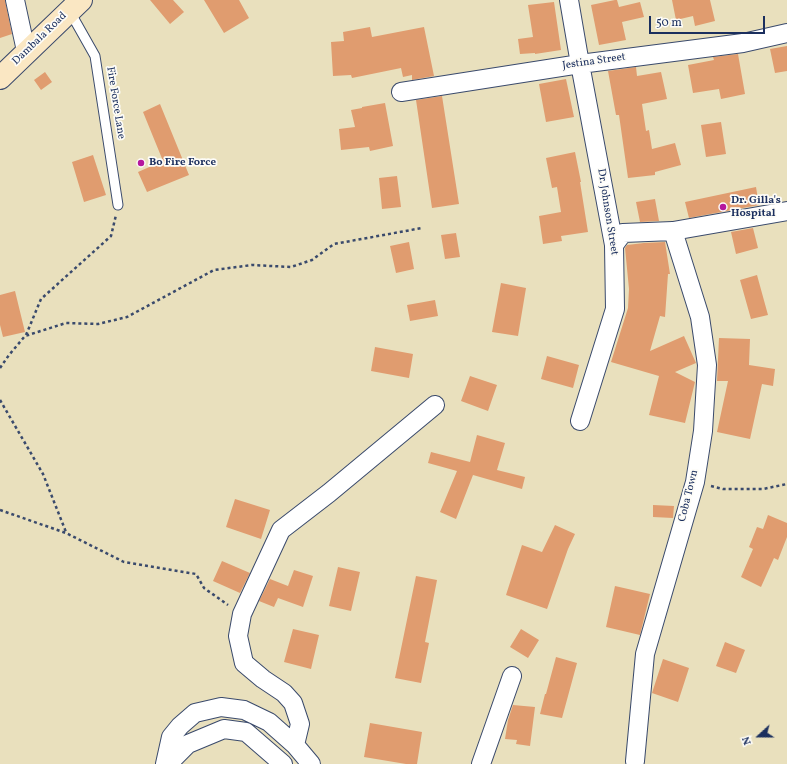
<!DOCTYPE html>
<style>
body{margin:0}
#map{position:relative;width:787px;height:764px;overflow:hidden;background:#e9e0bd;font-family:Vollkorn,serif}
canvas{display:block}
.north{position:absolute;left:739px;top:716px;width:40px;height:40px;-webkit-text-stroke:3px #fdfcf7;paint-order:stroke;rotate:249deg;font-size:11px;font-weight:700;line-height:16px;text-align:center;color:#1b2f5e}
.north::after{content:'';display:block;margin:auto;width:14px;height:18px;background:#1b2f5e;clip-path:polygon(50% 0,100% 100%,50% 72%,0 100%)}
.scale{position:absolute;left:649px;top:16px;width:116px;height:18px;box-sizing:border-box;border:2px solid #1b2f5e;border-top:0;padding-left:5px;font-size:12px;line-height:14px;white-space:nowrap;color:#1b2f5e;-webkit-text-stroke:3px #fdfcf7;paint-order:stroke}
</style>
<div id="map">
<canvas width="787" height="764"></canvas>
<div class="north">N</div>
<div class="scale">50 m</div>
</div>
<script>
const ctx = document.querySelector('canvas').getContext('2d');
ctx.lineJoin = 'round';
function fillPath(path, color) {
  ctx.fillStyle = color;
  ctx.fill(path, 'evenodd');
}
function trace(path, color, width, dash) {
  ctx.strokeStyle = color;
  ctx.lineWidth = width;
  ctx.lineCap = dash ? 'butt' : 'round';
  ctx.setLineDash(dash || []);
  ctx.stroke(path);
}
function drawText(font, color, halo, rows, align = 'center') {
  ctx.font = font + ' Vollkorn,serif';
  ctx.lineWidth = 3.5;
  ctx.setLineDash([]);
  ctx.textBaseline = 'middle';
  ctx.strokeStyle = halo;
  ctx.fillStyle = color;
  for (const [text, x, y, turn = 0] of rows) {
    ctx.save();
    ctx.translate(x, y);
    ctx.rotate((+turn || 0) * Math.PI / 180);
    ctx.textAlign = isNaN(turn) ? turn : align;
    if (halo) ctx.strokeText(text, 0, 0);
    ctx.fillText(text, 0, 0);
    ctx.restore();
  }
}
fillPath(new Path2D(`
 M0,0H5L12,34L0,38Z
 M150,0H173L184,12L170,24Z
 M204,0H239L249,18L224,33Z
 M615,0H617L619,7L640,2L644,17L622,22L626,40L599,45L591,5Z
 M672,0H710L715,21L695,26L693,16L676,20Z
 M554,2L561,50L535,54V53L520,54L518,39L533,37L528,5Z
 M370,27L372,37L424,27L434,76L412,80V75L403,77L401,68L352,78L351,75L333,76L331,42L344,41L343,32Z
 M787,46V71L775,73L770,49Z
 M738,54L745,94L721,99L719,89L693,93L688,65L714,60L713,57Z
 M636,67L637,76L661,72L667,99L642,104L646,131L649,130L652,149L675,143L681,165L655,172V175L628,178L619,115H616L608,71Z
 M45,72L52,82L41,90L34,80Z
 M566,79L574,117L546,122L539,84Z
 M442,96L459,204L432,208L416,100Z
 M385,103L393,146L370,151L369,147L341,150L339,129L355,127L351,110L362,108V107Z
 M160,104L189,175L147,192L138,172L163,161L143,112Z
 M721,122L726,154L706,157L701,125Z
 M575,152L581,182H580L588,232L561,236L562,241L543,244L539,216L561,212L557,187L552,188L546,158Z
 M93,155L106,195L84,202L72,162Z
 M397,176L401,207L382,209L379,178Z
 M756,187L759,205L689,218L685,202Z
 M655,199L659,221L640,222L636,202Z
 M753,228L758,248L736,254L731,232Z
 M456,233L460,257L445,259L441,235Z
 M409,242L414,269L396,273L390,246Z
 M665,242L670,274H668L665,317L660,316L650,351L684,336L696,363L675,372L695,382L685,423L649,415L659,376L611,362L628,308L629,289L625,248L627,245L644,243Z
 M757,275L768,315L751,319L740,280Z
 M501,283L526,288L518,336L492,332Z
 M15,291L25,332L3,337L0,325V295Z
 M435,300L438,316L410,321L407,305Z
 M719,338L750,339L749,365L775,369L773,386L762,384L750,439L717,432L728,381H717Z
 M375,347L413,354L409,378L371,371Z
 M547,356L579,365L573,388L541,379Z
 M470,376L497,385L488,411L461,401Z
 M477,435L505,443L497,470L525,477L522,489L473,475L456,519L440,512L457,471L428,463L431,452L470,462Z
 M235,499L270,510L261,539L226,527Z
 M653,505L674,506L673,518L653,517Z
 M768,515L787,523V537L778,560L774,558L761,587L741,577L753,549L749,547L757,527L763,529Z
 M555,525L575,534L568,549L547,609L506,595L522,545L542,552Z
 M222,561L250,573L240,593L213,581Z
 M338,567L360,572L351,611L329,606Z
 M294,570L313,576L303,607L278,598L274,607L259,601L270,579L288,586Z
 M416,576L437,580L425,642L429,643L421,683L395,678Z
 M615,586L650,594L640,635L606,627Z
 M293,629L319,635L311,669L284,662Z
 M521,629L539,640L528,658L510,647Z
 M725,642L745,650L736,673L716,666Z
 M556,657L577,663L562,718L540,714L545,694H546Z
 M663,659L689,668L678,702L652,693Z
 M513,705L535,707L530,746L516,744L517,740L505,739L508,720Z
 M370,723L422,732L417,764H406L364,757Z`), '#e09c6f');
const lane = new Path2D(`
 M69,10L95,56L118,205`);
const street = new Path2D(`
 M15,0L26,51
 M569,0L580,64L614,245L615,309L580,421
 M401,92L580,64L743,43L787,33
 M614,245L623,233L673,231L787,211
 M295,745L300,724L293,703L284,693L263,679L244,663L238,636L242,614L281,530L329,493L435,405
 M635,761L645,654L695,482L703,431L707,365L700,317L673,231
 M165,764L171,737L180,726L195,713L221,707L244,710L269,722L295,745L311,764
 M168,764L188,744L224,729L246,732L283,764
 M481,764L512,676`);
const secondary = new Path2D(`
 M0,78L81,0`);
trace(lane, '#3a4a6c', 11);
trace(street, '#3a4a6c', 20);
trace(secondary, '#3a4a6c', 24);
trace(new Path2D(`
 M26,335L41,299L111,236L116,215
 M0,368L9,355L25,336L66,323L98,324L127,317L214,270L252,265L291,267L312,260L334,244L422,228
 M0,400L43,474L66,532
 M711,486L723,489H763L787,484
 M0,510L66,533L124,562L196,574L204,588L228,605`), '#3a4a6c', 2.5, [3, 3]);
trace(lane, '#fff', 9);
trace(street, '#fff', 18);
trace(secondary, '#fae7c3', 22);
for (const [x, y, r, color] of [
 [141,163,4,"#b5179e"],
 [723,207,4,"#b5179e"]
]) {
  const dot = new Path2D();
  dot.arc(x, y, r, 0, 2 * Math.PI);
  ctx.fillStyle = color;
  ctx.fill(dot);
  trace(dot, '#fdfcf7', 1.5);
}
drawText('11px', '#1b2f5e', '#fdfcf7', [
 ["Dambala Road",40,39,-44],
 ["Jestina Street",594,62,-8],
 ["Fire Force Lane",115,103,81],
 ["Dr. Johnson Street",607,212,81],
 ["Coba Town",689,496,-76]
]);
drawText('bold 11px', '#1b2f5e', '#fdfcf7', [
 ["Bo Fire Force",149,163],
 ["Dr. Gilla's",731,201],
 ["Hospital",731,214]
], 'left');
</script>
